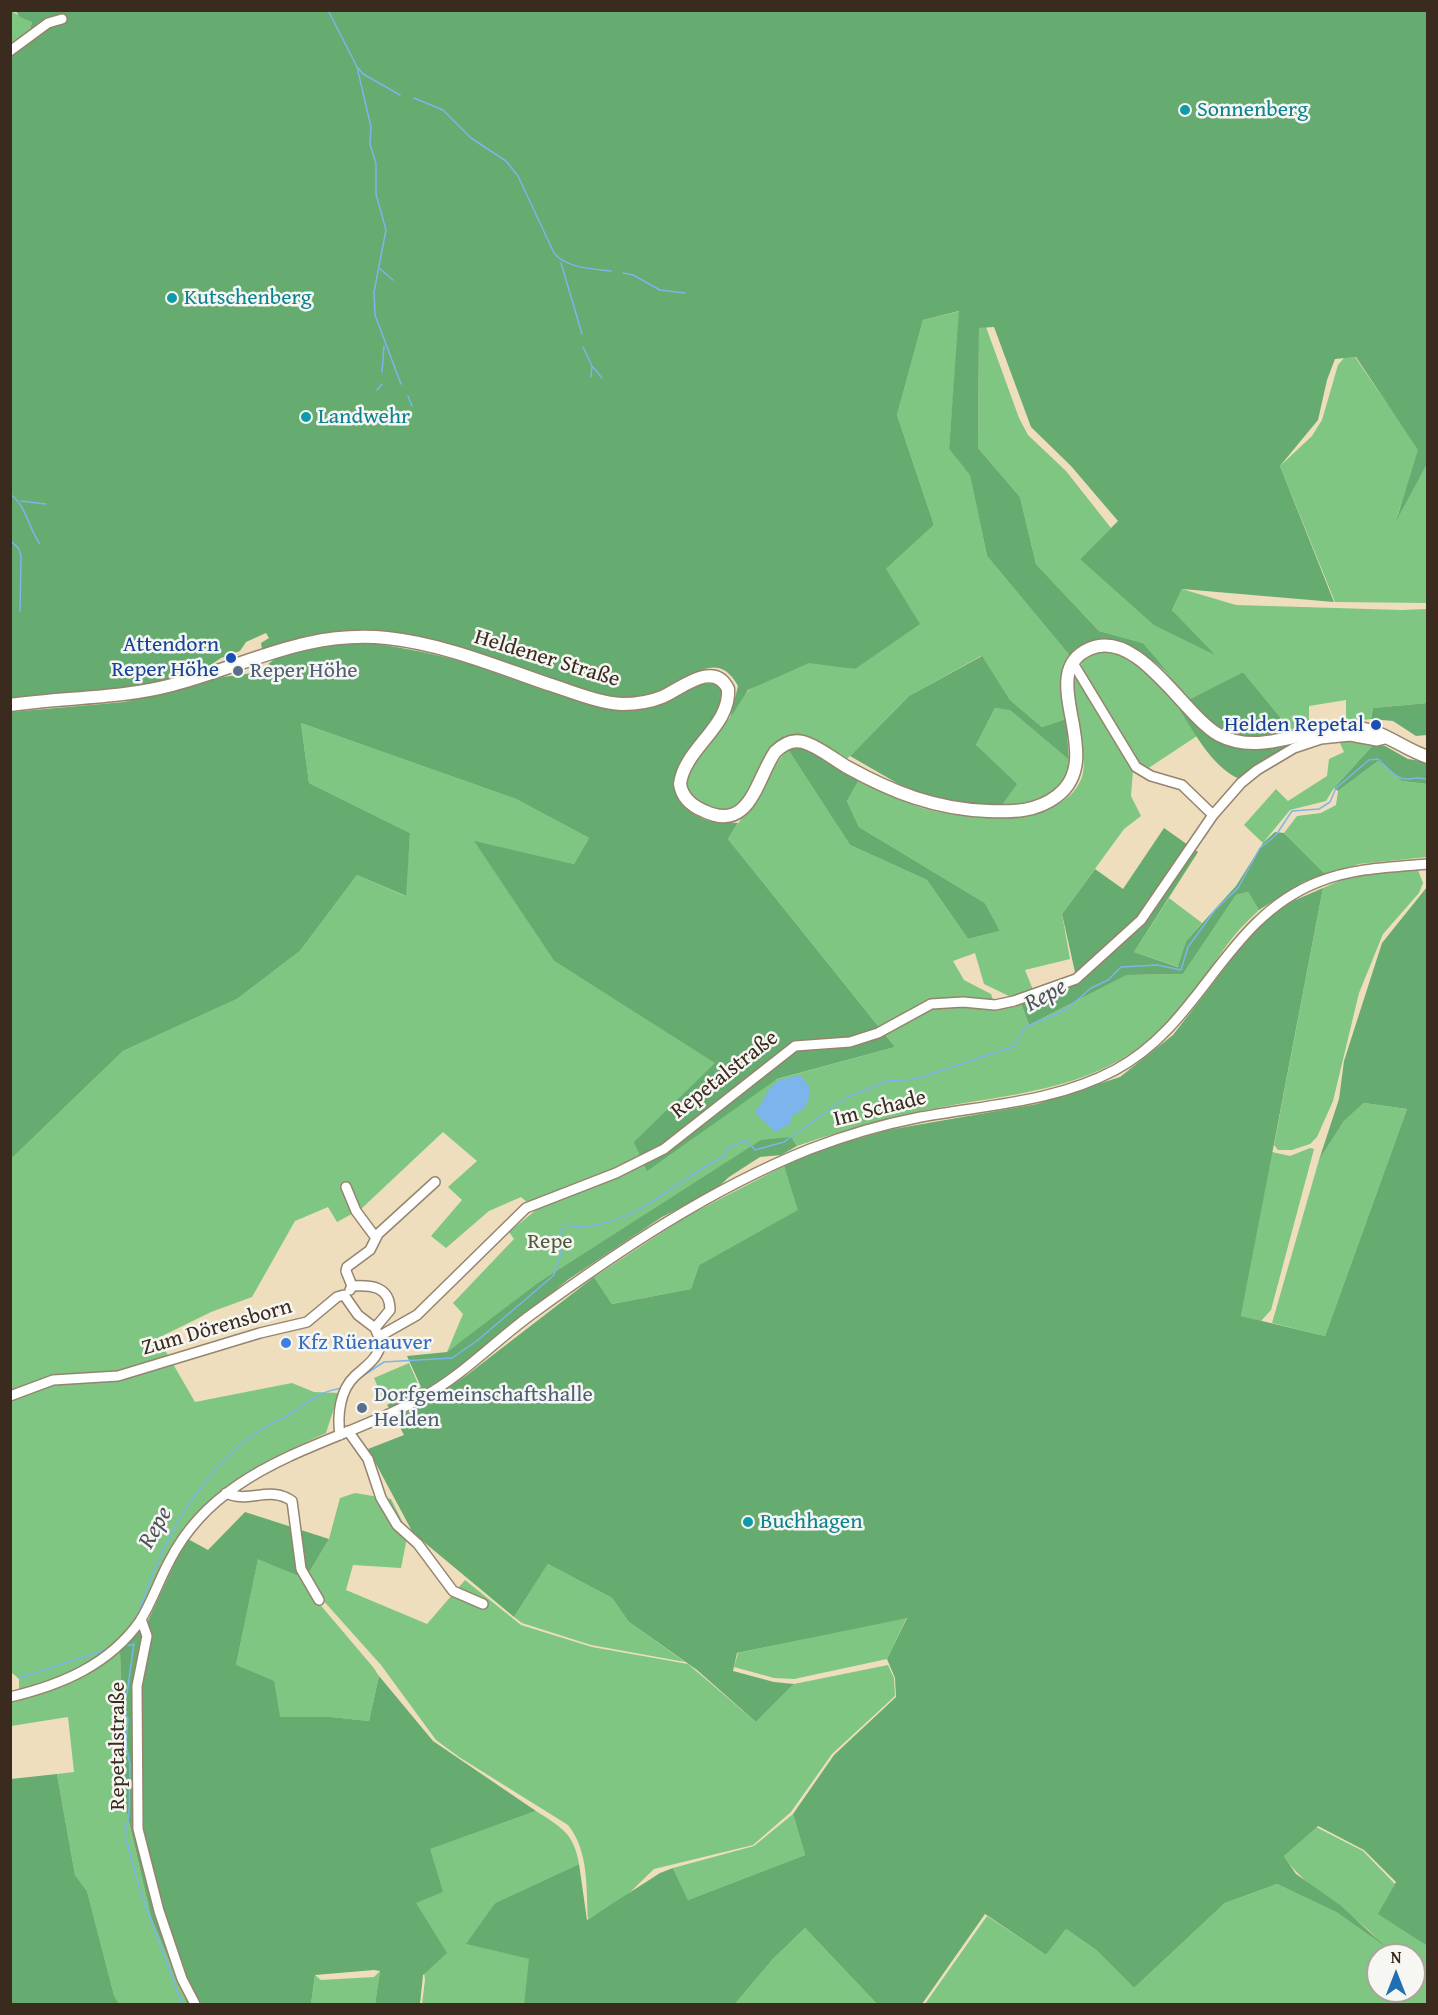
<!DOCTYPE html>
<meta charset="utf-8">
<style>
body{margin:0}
#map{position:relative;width:1438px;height:2015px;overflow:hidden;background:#efdebd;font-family:"Gentium Book Plus",serif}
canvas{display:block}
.frame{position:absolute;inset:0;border:12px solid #3b2a1e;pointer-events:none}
.north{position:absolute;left:1366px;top:1943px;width:60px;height:60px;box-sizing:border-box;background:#f6f6f2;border:2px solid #aba49d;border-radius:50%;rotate:0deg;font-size:16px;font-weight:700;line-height:24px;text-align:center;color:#3b2a1e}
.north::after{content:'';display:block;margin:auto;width:21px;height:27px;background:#1f6fb2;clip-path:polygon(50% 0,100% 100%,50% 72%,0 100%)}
</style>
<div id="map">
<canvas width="1438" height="2015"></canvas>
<div class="frame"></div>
<div class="north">N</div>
</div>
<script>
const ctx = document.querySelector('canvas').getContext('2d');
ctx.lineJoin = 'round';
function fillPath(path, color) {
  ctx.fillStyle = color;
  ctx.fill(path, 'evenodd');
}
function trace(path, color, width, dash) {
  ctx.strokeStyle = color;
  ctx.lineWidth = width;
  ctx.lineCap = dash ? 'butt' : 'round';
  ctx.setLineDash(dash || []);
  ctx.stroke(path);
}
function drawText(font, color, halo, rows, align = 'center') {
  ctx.font = font + ' "Gentium Book Plus",serif';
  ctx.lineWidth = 5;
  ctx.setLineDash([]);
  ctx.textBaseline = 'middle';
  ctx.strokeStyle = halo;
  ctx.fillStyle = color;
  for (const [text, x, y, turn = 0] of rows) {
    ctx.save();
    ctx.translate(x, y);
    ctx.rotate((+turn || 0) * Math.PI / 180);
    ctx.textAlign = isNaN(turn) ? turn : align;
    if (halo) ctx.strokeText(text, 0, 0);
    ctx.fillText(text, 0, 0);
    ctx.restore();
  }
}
fillPath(new Path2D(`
 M11,11L32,22L30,30L11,44Z
 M960,311L949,449L970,474L987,556L1071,657C1059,677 1063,697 1066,719L1042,727L1010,700L981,656L909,696L845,761C832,753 817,740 802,736C755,722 766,823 715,808C710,807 702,806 698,803C664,783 715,736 730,717C736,709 740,698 748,691C754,685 801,664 809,663C823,661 841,667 855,669L886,569L934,525L897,415L923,320Z
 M986,327L1019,418L1028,435L1066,471L1111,528L1080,559L1213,654L1172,610L1182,589L1236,605L1402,610L1427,609V703L1373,708L1371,719L1346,722V700L1309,706V728L1289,733V728L1243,672L1188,700L1143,643L1099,631L1036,564L1020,497L978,448L979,328Z
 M1355,357L1419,450L1397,517L1427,464V603L1335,602L1280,466L1312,436L1322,420L1338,365L1344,358Z
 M1108,651L1137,662L1180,704L1177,706L1197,736L1147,769L1136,761L1081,668L1082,661L1090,654Z
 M1075,672L1133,770L1131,796L1141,816L1124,829L1062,914L1070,959L1025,970L1034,992L1015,999L984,984L975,953L953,961L964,980L991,994L995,1005L1014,1001L1021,1003L1029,1025L1127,975L1183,974L1236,895L1248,892L1259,910C1251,918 1241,927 1234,936C1209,967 1191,1003 1161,1030C1096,1089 1024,1092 942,1107C892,1116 844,1130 797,1146L793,1140L767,1148L477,1330L447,1352L463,1314L453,1303L514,1239L509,1232L536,1210L521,1197L489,1211L446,1248L431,1236L462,1200L448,1187L477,1161L443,1132L361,1209L337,1222L328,1207L295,1221L252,1297L211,1312L158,1338L195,1402L292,1383L314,1392L339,1393L326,1433C280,1454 230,1477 195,1515C164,1548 158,1588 134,1621C107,1660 62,1676 19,1691V1679L11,1672V1159L123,1051L237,999L300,951L357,875L405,896L410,833L309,783L301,723L516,799L589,838L574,864L475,842L554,961L716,1063L635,1142L756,1085L895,1047L728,839L787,748L850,845L927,880L968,939L1000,931L985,903L859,827L847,801L859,780C880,790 900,801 922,808C963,820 1064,829 1082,777C1089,757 1073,721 1071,700C1070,691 1074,681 1075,672Z
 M995,708L1009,709L1069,760L1071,768C1052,800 1036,806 1001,806L976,745Z
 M1338,739L1374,744L1334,788L1326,801L1290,810L1263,843L1244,825L1276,789L1288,801L1327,776L1329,759L1344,752Z
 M1378,761L1402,781L1427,784V857L1359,864L1326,875L1284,833L1297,816L1321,813L1336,805L1338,791Z
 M1418,870L1423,883L1419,893L1383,934L1359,993L1333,1101L1317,1137L1310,1144L1292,1150H1278L1274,1145L1323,888L1353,875Z
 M1169,898L1202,923L1186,941L1179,967L1134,952Z
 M1364,1103L1407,1109L1325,1336L1272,1323L1319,1160L1344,1121Z
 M1310,1148L1314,1149L1271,1310L1261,1321L1241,1316L1272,1152L1290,1156Z
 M784,1166L799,1210L699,1265L691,1289L612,1304L594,1277L687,1216Z
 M409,1363L419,1386L384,1402L374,1378Z
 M355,1493L391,1499L408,1533L401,1568L353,1565L346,1590L427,1624L465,1580L521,1625L592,1647L688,1664L756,1722L794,1684L888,1665L894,1678L895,1696L832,1754L791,1812L753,1845L654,1869L624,1898L588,1919C586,1887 589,1851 568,1825L459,1757L436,1740L381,1665L321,1598L307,1576L329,1539L340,1498Z
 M258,1558L301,1577L317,1601L373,1667L379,1676L369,1721L331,1717H280L236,1665Z
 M548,1564L612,1598L629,1622L685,1662L591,1645L522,1623L514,1617Z
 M907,1617L887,1659L794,1679L774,1678L734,1667L738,1653Z
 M120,1650L124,1800L151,1917L187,2004H119L114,1995L87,1891L75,1875L57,1774L74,1772L68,1717L11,1726V1701L72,1682Z
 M536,1811C561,1827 574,1833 579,1864L495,1903L467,1944L530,1959L524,2004H422L425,1980L415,1903L442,1892L429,1849Z
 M793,1814L805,1855L688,1900L673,1868L754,1846Z
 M1316,1827L1363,1851L1395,1884L1379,1914L1427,1946V2004H925L987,1916L1046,1955L1066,1929L1095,1949L1134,1988L1225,1903L1277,1884L1336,1912L1380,1942C1352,1909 1307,1892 1284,1856ZM1378,1955H1414V1991H1378Z
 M805,1928L877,2004H735L772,1960Z
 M380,1971L375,2004H311L315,1975L321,1980L374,1977Z`), '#7ec681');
fillPath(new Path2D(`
 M15,10L1427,11V464L1396,521L1418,450L1356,357L1335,359L1327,380L1318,420L1280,466L1334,602L1182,589L1172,610L1215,655L1154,625L1080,559L1118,521L1071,466L1031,427L994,327L979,328L978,448L1020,497L1036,564L1099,631L1143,643L1169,674C1138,648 1107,623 1071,657L987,556L970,475L949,449L959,311L923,320L897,415L934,525L886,569L920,624L855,669L809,663L748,690L730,718L738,686C717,647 690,680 664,691C649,698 634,699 619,699L384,632L310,635L262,649L261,643L269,638L266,633L246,642L240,651L221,658L206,668L159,682L95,692L11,698L10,44L30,30L32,22L20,17Z
 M354,641C447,651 533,682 621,710L642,709L699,684H718L724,693L722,705L678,771C668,794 686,814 709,821C717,823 729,822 738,823L728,839L895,1047L777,1079L647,1171L634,1142L715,1063L554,961L474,841L574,864L589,838L516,799L301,723L309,783L410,833L406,896L357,875L300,951L237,999L123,1051L11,1159V712L124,702L223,677L261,672C282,645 322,644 354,641Z
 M982,656L1010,700L1042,727L1066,719L1069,760L1010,710L995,708L976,745L1017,784L1001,806L958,803L916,794L850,756L909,696Z
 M1243,672L1289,728V733L1249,740L1218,729L1188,700Z
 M1427,703V735L1416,736L1393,721L1371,719L1373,708Z
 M1180,704L1227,743L1306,738L1240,779C1212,768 1193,730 1177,706Z
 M1374,744L1385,746L1408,759L1427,762V784L1402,781L1378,761L1338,791L1334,788Z
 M799,746L821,756L859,780L847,801L859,827L985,903L1000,931L968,939L927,880L850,845L787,748Z
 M1164,828L1198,852L1134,952L1178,967L1186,941L1236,886L1263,843L1275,832L1284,833L1326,875L1303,882L1259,910L1248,892L1236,895L1183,974L1127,975L1029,1025L1021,1003L1077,981L1062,914L1095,869L1123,889Z
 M1427,887V1946L1378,1914L1396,1882L1364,1850L1318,1826L1284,1856L1296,1874L1340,1905L1385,1946L1336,1912L1277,1884L1225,1903L1134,1988L1095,1949L1066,1929L1046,1955L985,1914L922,2004H877L805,1928L772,1960L735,2004H524L529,1959L466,1944L495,1903L579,1864L587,1920L660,1873L673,1868L688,1900L805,1855L793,1814L834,1755L896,1697L895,1678L887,1659L907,1618L737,1653L733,1671L774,1682L794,1684L756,1722L697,1670L629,1622L612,1598L548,1564L514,1617L413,1533L368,1449L404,1435L395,1418L426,1403L467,1375L594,1277L612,1304L691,1289L699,1265L798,1210L784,1166L825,1148L888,1130L1037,1104L1120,1077L1173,1035L1255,929L1277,908L1323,888L1241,1316L1325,1336L1407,1109L1364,1103L1344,1121L1319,1160L1339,1099L1344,1061L1382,943Z
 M791,1137L797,1146L781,1155L760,1157L729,1177L714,1191L662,1217L569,1279L447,1376L422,1394L390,1409L387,1405L421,1387L407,1356L447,1352L538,1283L761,1140Z
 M245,1512L329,1539L307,1576L301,1577L258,1559L236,1665L274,1681L280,1717H331L369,1721L379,1676L433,1741L536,1811L430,1849L443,1892L416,1903L447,1953L423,1975L420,2004H375L380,1971L374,1970L315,1975L311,2004H187L151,1917L124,1800L120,1650L146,1625L184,1543L188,1539L208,1550Z
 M57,1774L75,1875L87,1891L114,1995L119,2004H11V1779Z`), '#66ab6f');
fillPath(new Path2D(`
 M800,1075L809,1086C810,1103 807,1108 792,1116L790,1124L775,1132L755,1113L770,1088L779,1080Z`), '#7bb5ec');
trace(new Path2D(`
 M328,10L357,67L371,127L370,144L376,164V194L386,230L374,292L375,315L401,384
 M358,68L363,74L400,95
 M414,98L443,110L471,138L506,161L518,176L554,253C566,268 592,269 611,271
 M561,263L582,334
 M380,269L393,280
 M623,273L633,275L660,290L685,293
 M583,347L592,366L591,377
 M593,367L602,378
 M382,372L384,346
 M377,390L382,384
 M408,396L412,406
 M10,494C27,506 28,528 40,544
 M21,501L46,504
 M10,540L19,549L21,556L20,611
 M358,1379L384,1362L452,1358L478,1340L554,1275L561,1253L558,1238L564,1225C626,1236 673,1181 724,1156L727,1148L747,1140L755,1150L784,1142L846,1098L887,1081L916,1079L1015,1046L1024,1028L1067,1009L1091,988L1108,980L1121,967L1157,965L1181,970L1188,947L1215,910L1238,888L1260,848L1276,835L1292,811L1319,809L1330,802L1336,788L1369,760L1378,759C1386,766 1396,780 1408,779C1416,778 1419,777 1428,780
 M137,1617C162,1543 189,1488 250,1437C261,1428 277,1421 290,1414C310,1402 317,1392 342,1388
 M134,1643L127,1694L122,1705L128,1719L126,1744L130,1765L129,1814L125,1835L140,1890L182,2004
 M126,1645H134
 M19,1678L108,1649`), '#7bb5ec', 1.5);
const minor = new Path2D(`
 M10,51L48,23L62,19
 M1073,663L1136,767L1151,776L1182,785L1213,815
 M346,1187L356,1211L376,1238
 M352,1286L346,1271L347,1267L370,1250L378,1234L435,1182
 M350,1290L352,1286C371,1285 390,1286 390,1310L375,1328
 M380,1336L417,1315L526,1208L616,1173L664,1149L795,1046L850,1042L878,1033L931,1004L963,1002L995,1005L1014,1001L1076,979L1141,920L1213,815L1241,783L1257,770L1294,748L1321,739L1350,736L1377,741L1389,738
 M10,1396L53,1380L118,1376L260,1333L307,1322L337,1297L344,1295L358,1315L375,1328L381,1342C379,1358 366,1366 355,1376C340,1390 337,1415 340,1435
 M348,1431L368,1459L381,1498L397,1525L418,1544L453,1591L483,1604
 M226,1493C248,1504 270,1485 292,1501L301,1569L319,1600
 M141,1619L147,1636L137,1686L138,1829L159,1911L182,1979L195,2004
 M10,1697C61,1685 109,1665 140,1621C152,1602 159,1580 170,1560C186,1529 210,1504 238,1485C295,1446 363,1431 423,1397C463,1375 495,1341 532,1314C618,1251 710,1189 810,1149C844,1136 880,1125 916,1118C983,1105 1053,1103 1115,1070C1202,1024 1224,919 1318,882C1353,868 1391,867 1428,864`);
const major = new Path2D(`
 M10,705C65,697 119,699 172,685C248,665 305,630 387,638C443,644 496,666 548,684C571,691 598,703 622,704C635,704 650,702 662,697C682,688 714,660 728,689C731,726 684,749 680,784C682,797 692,806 704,811C750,833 756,780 775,752C783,744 792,739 803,742C818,746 833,759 847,767C892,792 935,809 988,811C1013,812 1036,812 1057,796C1109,757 1033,674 1089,649C1138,627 1183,715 1219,735C1263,758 1311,724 1357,728C1383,730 1403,749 1428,757`);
trace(minor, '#95846e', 12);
trace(major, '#95846e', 15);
trace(minor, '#fff', 9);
trace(major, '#fff', 12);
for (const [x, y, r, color] of [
 [1185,110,6,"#0f9aa8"],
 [172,298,6,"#0f9aa8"],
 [306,417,6,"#0f9aa8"],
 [231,658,6,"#1a4fb4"],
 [238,671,6,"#5c6f8a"],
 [1376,725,6,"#1a4fb4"],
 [286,1343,6,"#3f7fe0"],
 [362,1408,6,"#5c6f8a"],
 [748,1522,6,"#0f9aa8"]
]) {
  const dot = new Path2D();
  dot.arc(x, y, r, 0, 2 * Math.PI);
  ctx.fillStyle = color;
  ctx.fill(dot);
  trace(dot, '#f6f6f2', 2);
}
drawText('22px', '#0d838f', '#f6f6f2', [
 ["Sonnenberg",1197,110],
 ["Kutschenberg",184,298],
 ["Landwehr",318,417],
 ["Buchhagen",760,1522]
], 'left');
drawText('22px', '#164399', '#f6f6f2', [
 ["Attendorn",219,645],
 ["Reper Höhe",219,670],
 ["Helden Repetal",1364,725]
], 'right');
drawText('22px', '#3b2a1e', '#f6f6f2', [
 ["Heldener Straße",547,659,17],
 ["Repetalstraße",725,1075,-38],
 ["Im Schade",880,1109,-14],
 ["Zum Dörensborn",217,1328,-16],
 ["Repetalstraße",118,1746,-90]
]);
drawText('22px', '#4e5e75', '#f6f6f2', [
 ["Reper Höhe",250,671],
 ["Dorfgemeinschaftshalle",374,1395],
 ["Helden",374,1420]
], 'left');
drawText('22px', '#4f593c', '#f6f6f2', [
 ["Repe",550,1242]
]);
drawText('22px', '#366cbe', '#f6f6f2', [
 ["Kfz Rüenauver",298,1343]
], 'left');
drawText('italic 24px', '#4e545c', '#f6f6f2', [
 ["Repe",1046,996,-29],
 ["Repe",156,1528,-61]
]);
</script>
